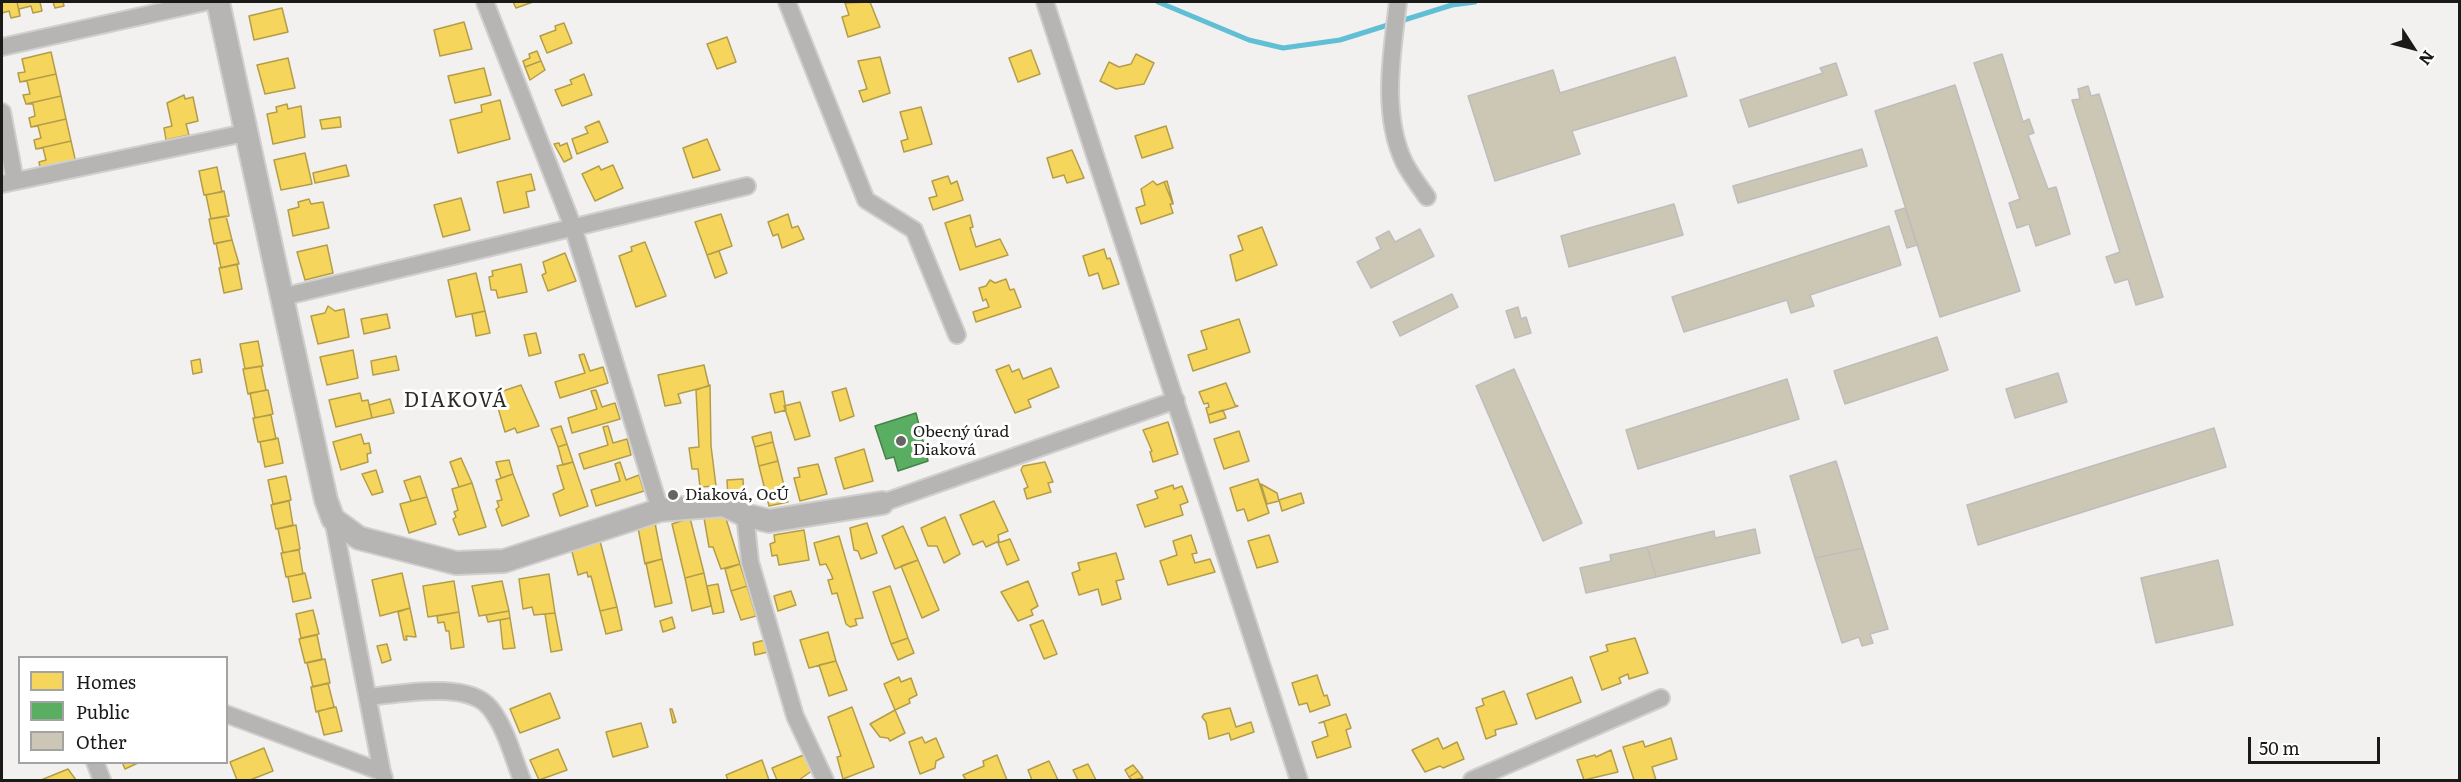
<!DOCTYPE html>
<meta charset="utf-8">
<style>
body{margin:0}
#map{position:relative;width:2461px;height:782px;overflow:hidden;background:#f2f1ef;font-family:Literata,serif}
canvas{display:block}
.frame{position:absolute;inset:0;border:3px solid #1a1a19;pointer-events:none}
.legend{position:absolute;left:18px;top:656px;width:210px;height:108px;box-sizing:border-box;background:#fff;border:2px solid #a3a3a3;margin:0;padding:8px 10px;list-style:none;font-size:18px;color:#1a1a19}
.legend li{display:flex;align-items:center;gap:12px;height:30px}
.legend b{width:30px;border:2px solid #a3a3a3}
.north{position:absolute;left:2383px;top:18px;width:60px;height:60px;-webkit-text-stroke:4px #fff;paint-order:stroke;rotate:126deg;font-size:16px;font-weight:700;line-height:24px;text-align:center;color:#1a1a19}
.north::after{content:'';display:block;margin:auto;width:21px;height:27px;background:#1a1a19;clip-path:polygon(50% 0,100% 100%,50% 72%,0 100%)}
.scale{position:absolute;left:2248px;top:737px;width:132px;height:27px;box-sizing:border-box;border:3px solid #1a1a19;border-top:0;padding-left:8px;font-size:18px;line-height:21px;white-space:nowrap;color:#1a1a19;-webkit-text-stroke:4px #fff;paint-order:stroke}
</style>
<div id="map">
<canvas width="2461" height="782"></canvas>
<div class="frame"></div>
<ul class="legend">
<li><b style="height:16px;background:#f6d55c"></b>Homes</li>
<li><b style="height:16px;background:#5aae61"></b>Public</li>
<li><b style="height:16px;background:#ccc7b4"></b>Other</li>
</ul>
<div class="north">N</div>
<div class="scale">50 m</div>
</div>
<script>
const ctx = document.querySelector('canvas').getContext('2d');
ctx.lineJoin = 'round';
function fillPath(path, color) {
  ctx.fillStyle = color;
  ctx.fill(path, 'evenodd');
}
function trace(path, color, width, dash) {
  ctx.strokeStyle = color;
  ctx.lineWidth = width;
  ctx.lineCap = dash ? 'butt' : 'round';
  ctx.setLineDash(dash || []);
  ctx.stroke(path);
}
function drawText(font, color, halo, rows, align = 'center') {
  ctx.font = font + ' Literata,serif';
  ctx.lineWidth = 6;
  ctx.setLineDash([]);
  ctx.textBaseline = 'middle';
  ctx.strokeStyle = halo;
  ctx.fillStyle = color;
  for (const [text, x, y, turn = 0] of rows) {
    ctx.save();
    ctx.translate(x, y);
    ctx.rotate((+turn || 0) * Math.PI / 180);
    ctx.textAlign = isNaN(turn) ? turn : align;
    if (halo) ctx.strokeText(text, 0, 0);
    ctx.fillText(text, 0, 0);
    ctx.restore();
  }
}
const homes = new Path2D(`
 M2,2H17L20,16L11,18L9,11L2,13Z
 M17,2H40L42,11L33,13L31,6L19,9L20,16Z
 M53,2H63L64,6L55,8Z
 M513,2H533L516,8Z
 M870,2L880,27L848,37L842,17L849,15L845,3Z
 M282,8L288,32L254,40L249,16Z
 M464,22L472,49L440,56L434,30Z
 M564,23L572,43L547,53L540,36L556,30L555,26Z
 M727,37L736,62L717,69L707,44Z
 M1031,50L1040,74L1018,82L1009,58Z
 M537,51L541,61L525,67L523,61L530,58L529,54Z
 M51,52L56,74L20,82L18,73L25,72L22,59Z
 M1136,54L1154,63L1144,84L1116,89L1100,81L1109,62L1119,67L1131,64Z
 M880,57L890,93L863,102L859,91L867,89L858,61Z
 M288,58L295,88L265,94L257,65Z
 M541,61L545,70L530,80L525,67Z
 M484,68L491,95L455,103L448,76Z
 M56,74L61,96L26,104L23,95L30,94L27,81L20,82Z
 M584,74L592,95L562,106L555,90L572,84L570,80Z
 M184,95L185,99L193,97L198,121L186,124L189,135L166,140L164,128L172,126L167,103Z
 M61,96L66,119L31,127L29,118L35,116L33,104H26Z
 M500,100L510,139L458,153L450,120L482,112L481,105Z
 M287,104L288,109L301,106L305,137L273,144L267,114L277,112L276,107Z
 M921,107L932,144L904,152L901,141L908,139L900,112Z
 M340,117L341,127L322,129L320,120Z
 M66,119L71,141L36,149L34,140L41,138L38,126L31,127Z
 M599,121L608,142L577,154L572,139L588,133L585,127Z
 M1166,126L1173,148L1142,158L1135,136Z
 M707,139L720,170L693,178L683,148Z
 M71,141L76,163L41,172L39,162L46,160L43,148L36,149Z
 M559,143L560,146L567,143L572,158L564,162L554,144Z
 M1072,150L1084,178L1067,183L1064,175L1053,178L1047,158Z
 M305,153L312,184L281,190L274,160Z
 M346,165L349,176L315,183L313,173Z
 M613,165L623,188L595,201L582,174L599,166L601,170Z
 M217,167L222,192L204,195L199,171Z
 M531,174L535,190L526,192L529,207L504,213L497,182Z
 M948,176L951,184L957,181L963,200L933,210L929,198L937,196L932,181Z
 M1153,181L1157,185L1164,182L1173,204H1170L1173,213L1141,224L1136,208L1145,205L1141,189Z
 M1167,181L1173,203V204L1164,182Z
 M224,191L229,216L211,219L206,195Z
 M461,198L470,230L443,237L434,205Z
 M309,199L311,204L323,202L329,228L293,236L288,210L299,207L298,202Z
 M721,214L732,246L707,255L695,222Z
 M788,214L792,228L798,226L804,239L782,248L778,234L773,236L768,222Z
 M970,215L973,227L970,228L976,247L1000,239L1008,255L960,270L945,223Z
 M226,216L232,240L214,244L209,219Z
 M1262,227L1277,265L1236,281L1230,255L1243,250L1238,236Z
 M232,240L239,264L221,268L216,243Z
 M645,242L666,296L636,307L619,256L632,251L631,247Z
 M327,245L333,273L305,280L297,252Z
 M1104,249L1107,259L1110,258L1119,284L1103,289L1098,273L1089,276L1083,256Z
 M719,251L727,273L715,278L707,255Z
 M565,253L576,281L548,291L542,275L546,273L543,262Z
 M237,264L242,289L224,293L219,268Z
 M521,264L527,292L498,298L496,290H491L489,277L493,276L492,271Z
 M476,273L485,311L456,317L448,280Z
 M1006,279L1010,290L1014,289L1021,307L976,322L973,312L989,307L986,299L983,301L979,288L986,286L990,280L995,283Z
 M328,306L335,311L344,309L349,337L318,344L311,316L325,313Z
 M485,311L490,333L476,336L472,314Z
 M387,314L390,328L364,334L361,319Z
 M1239,319L1250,352L1193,371L1188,355L1207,349L1201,331Z
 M536,333L541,353L529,356L524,335Z
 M258,341L263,366L245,369L240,344Z
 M353,350L358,378L327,385L320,357Z
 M584,354L590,371L603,367L608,383L560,398L555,382L585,373L579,355Z
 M396,356L399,370L373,375L371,361Z
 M200,359L202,372L193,374L191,361Z
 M704,365L709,386L678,394L681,403L665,406L658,375Z
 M1009,365L1012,372L1019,369L1023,379L1051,368L1059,387L1028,400L1031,407L1015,413L996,370Z
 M261,366L266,390L248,394L243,369Z
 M1226,383L1235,405L1238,406L1208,415L1206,408L1209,407L1208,403L1204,404L1199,392Z
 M521,385L539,426L517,433L515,428L505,432L494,394Z
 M710,385L711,446L716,486L700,487L698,469H692L689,448L699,447L696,390Z
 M846,388L854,416L840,421L832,392Z
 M268,390L273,414L255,418L250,393Z
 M596,390L602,407L615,403L620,419L572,433L568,418L597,409L591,391Z
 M783,391L786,410L775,413L770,394Z
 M360,393L362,401L368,400L372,418L336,427L329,400Z
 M390,399L394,413L372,418L369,405Z
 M800,402L810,436L795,440L784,406Z
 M1223,410L1226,418L1210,423L1208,415Z
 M271,415L276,439L258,442L253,418Z
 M1168,422L1178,454L1153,462L1150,452L1152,451L1143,430Z
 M561,426L567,444L558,447L551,429Z
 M608,426L613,443L627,439L631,455L584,469L579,454L608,445L603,427Z
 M1239,431L1249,461L1224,469L1214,439Z
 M771,432L773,442L755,447L752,437Z
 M361,434L364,444L369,443L371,453L367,454L368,462L341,470L333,442Z
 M278,438L283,463L265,467L260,442Z
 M773,442L778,461L759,466L755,447Z
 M567,444L573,462L563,465L558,447Z
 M864,449L873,481L844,489L835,458Z
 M461,458L472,483L459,487L450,462Z
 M509,460L513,474L501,478L496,462Z
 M778,461L788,502L769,506L759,466Z
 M573,462L588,506L560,516L553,494L564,489L557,466Z
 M620,462L626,480L639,475L644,491L596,506L591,490L620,481L615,464Z
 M1045,462L1053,482L1048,483L1051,492L1027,499L1024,489L1028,487L1021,470L1023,466Z
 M818,464L827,494L800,501L794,478L800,477L798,468Z
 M376,470L383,492L372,495L362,474Z
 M513,474L529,516L502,526L496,509L499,507L497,501L502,500L496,480Z
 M286,476L291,500L273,504L268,480Z
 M420,476L427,497L411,501L404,481Z
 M743,479L744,498H728L727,480Z
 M1258,479L1269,513L1248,521L1244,509L1237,511L1230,488Z
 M472,483L486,527L459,535L453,519L456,517L454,512L458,510L452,489Z
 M1261,484L1277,493L1279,501L1267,504Z
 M1173,485L1174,489L1182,486L1188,502L1180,505L1183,515L1145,527L1137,505L1158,498L1155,491Z
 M1301,493L1304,503L1282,511L1279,500Z
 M427,497L436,524L409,533L400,504Z
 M289,501L293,525L276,529L271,505Z
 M994,501L1008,531L998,535L999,541L986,547L983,541L973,545L960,515Z
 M724,512L740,564L721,569L713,547H709L704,518Z
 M945,517L960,554L944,563L937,546H928L921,528Z
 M690,518L704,573L685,578L672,524Z
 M655,523L662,559L645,564L638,528Z
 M867,523L877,553L861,559L858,551L854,550L850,528Z
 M296,525L300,549L283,553L278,529Z
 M903,526L918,560L895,569L882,536Z
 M804,530L809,560L779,565L777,555L772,556L770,544L775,542L774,535Z
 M1191,535L1197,553L1192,554L1195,563L1210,559L1215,572L1168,585L1160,561L1177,555L1173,541Z
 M1269,535L1278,562L1257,568L1248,541Z
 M839,536L863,618L855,619L857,625L850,627L846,624L837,593L832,594L828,580L833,579L831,574L826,564L820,565L814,543Z
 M1010,539L1019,560L1007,565L998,543Z
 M600,541L617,607L600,611L591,576L588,577L587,572L578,575L571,548Z
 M299,550L303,574L286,577L281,553Z
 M1116,553L1124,579L1116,581L1121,599L1102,605L1098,589L1079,595L1072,573L1080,570L1078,563Z
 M662,559L672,603L655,607L646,563Z
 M918,560L939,610L922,618L901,566Z
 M740,564L747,586L731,591L725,569Z
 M305,573L311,598L293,602L288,577Z
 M402,573L410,608L380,616L372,580Z
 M704,573L711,606L692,611L685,578Z
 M549,574L555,613L534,615L532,607L523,609L519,579Z
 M454,581L459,612L428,617L423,586Z
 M502,581L509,611L479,616L472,586Z
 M1028,581L1038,606L1031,610L1033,615L1018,621L1001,592Z
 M718,584L724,612L713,614L707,586Z
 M747,586L756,616L741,620L731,591Z
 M890,586L908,638L891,644L873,592Z
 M791,591L796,605L778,611L774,596Z
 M617,607L622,630L606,634L600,611Z
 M410,608L416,637L406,636L407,640H404L398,612Z
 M313,610L319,634L301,638L296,614Z
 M509,611L510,618L488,622L486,615Z
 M459,612L464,647L451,649L449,631H446L444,622L438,623L437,616Z
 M555,613L562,650L551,652L545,614Z
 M672,617L675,628L663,632L660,621Z
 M510,618L515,648L503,649L500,620Z
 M1043,620L1057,654L1044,659L1030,625Z
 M828,632L836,661L809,668L800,640Z
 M317,635L322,659L305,663L299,639Z
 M908,638L914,653L898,660L891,644Z
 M1635,638L1648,673L1629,679L1628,674L1619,678L1621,683L1602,690L1590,657L1608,651L1606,645Z
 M765,640L768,652L755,655L753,643Z
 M387,644L391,660L382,663L377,646Z
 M325,659L330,683L313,687L307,663Z
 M836,661L847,690L829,696L819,665Z
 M1317,675L1324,696L1327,695L1330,705L1310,712L1307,703L1299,705L1292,683Z
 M899,677L901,682L911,678L917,695L909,699L910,703L895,710L884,684Z
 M1572,677L1581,702L1536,719L1527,694Z
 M328,683L334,707L316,712L311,687Z
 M1504,691L1517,724L1495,730L1496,735L1486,739L1476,708L1484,705L1482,699Z
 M550,693L560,718L520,733L510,709Z
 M336,707L342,731L324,735L318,711Z
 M852,707L874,767L843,779L837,757L841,756L828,717Z
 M1230,708L1236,727L1251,722L1254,732L1231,740L1229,733L1209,739L1206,722L1202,717L1204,714Z
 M670,709H672L676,722L673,723Z
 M895,710L905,733L890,741L888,738L880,737L870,724Z
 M1346,714L1351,728L1346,730L1351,747L1317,758L1312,742L1328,736L1324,722L1319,723Z
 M641,723L648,747L613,757L606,732Z
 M922,737L925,743L936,738L944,757L936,761L935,768L920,774L909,742Z
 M1438,738L1443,749L1457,742L1464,759L1443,768L1440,766L1425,772L1412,750Z
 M1671,738L1677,759L1652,767L1656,780H1634L1623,747L1643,741L1645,747Z
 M264,748L273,771L250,780H237L230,762Z
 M558,749L567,770L539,780L530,760Z
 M1611,750L1618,772L1584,780L1577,760L1595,755L1596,757Z
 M806,754L813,770L799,780H777L772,768Z
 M997,755L1007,780H966L963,775L984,766L983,761Z
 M762,760L769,780H728L726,775Z
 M1049,761L1058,780H1032L1028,770Z
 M122,762H140L125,769Z
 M1088,764L1096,780H1078L1073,770Z
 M1133,765L1138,771L1129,777L1125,770Z
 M68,769L76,780H39H41Z
 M1138,771L1143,778L1132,780L1129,777Z`);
fillPath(homes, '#f6d55c');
trace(homes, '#b49d48', 1.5);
const public = new Path2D(`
 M916,413L928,461L898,471L894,457L886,459L875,426Z`);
fillPath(public, '#5aae61');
trace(public, '#47824b', 1.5);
trace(new Path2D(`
 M1158,2L1249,40L1283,48L1340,40L1452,5L1475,2`), '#60bfd4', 5);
const building = new Path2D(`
 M2002,54L2023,122L2029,119L2034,133L2028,135L2048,189L2056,187L2070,234L2036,246L2029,224L2017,228L2009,203L2020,199L1974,63Z
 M1675,57L1687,96L1572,131L1580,154L1495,181L1468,96L1553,70L1560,93Z
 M1836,63L1847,95L1749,127L1740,100L1823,73L1820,68Z
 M1955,85L2020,291L1940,317L1875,111Z
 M2088,86L2091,96L2099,94L2163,297L2136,305L2128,279L2115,283L2106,257L2120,252L2072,100L2080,99L2078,89Z
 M1862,149L1867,166L1738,203L1733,186Z
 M1674,204L1683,235L1569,267L1561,236Z
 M1905,208L1917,245L1907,248L1895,211Z
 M1889,226L1901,265L1810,295L1814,306L1791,313L1787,300L1684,332L1672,297Z
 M1420,229L1434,256L1371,288L1357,262L1381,249L1376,238L1389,231L1395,242Z
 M1452,294L1458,307L1400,336L1393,322Z
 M1518,307L1521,319L1526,317L1531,333L1515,338L1506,311Z
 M1937,337L1948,370L1845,404L1834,371Z
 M1514,369L1582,523L1543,541L1476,386Z
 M2058,373L2067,402L2015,418L2006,389Z
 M1787,379L1799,419L1638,469L1626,430Z
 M2214,428L2226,467L1978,545L1967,505Z
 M1836,461L1863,548L1815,558L1790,476Z
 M1755,529L1760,553L1656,577L1647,547L1714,531L1715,538Z
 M1647,547L1656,577L1586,593L1580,568L1611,561L1610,555Z
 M1863,548L1888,629L1870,634L1873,643L1862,646L1859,637L1842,643L1815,558Z
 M2218,560L2233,625L2156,643L2141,578Z`);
fillPath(building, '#ccc7b4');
trace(building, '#bebdbb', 1.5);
const street = new Path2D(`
 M485,2L573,227L660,510
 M787,2L866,200L914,230L957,335
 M1045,2L1299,780
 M1398,2C1392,53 1381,113 1404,162C1410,174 1419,186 1427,197
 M2,47L205,2
 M2,112L15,181
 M2,184L245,133
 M282,297L747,186
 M882,503L1176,400
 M745,515L750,562L795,716L825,780
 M333,519L382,772
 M368,697C399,694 468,680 490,708C506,728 513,757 522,780
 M226,714L382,772L384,778
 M95,762L102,780
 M1472,780L1661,698`);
const secondary = new Path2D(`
 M218,2L326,500L333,519L359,538L456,563L504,561L660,510L724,505L745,515L769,521L882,503`);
trace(street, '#cfcfce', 20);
trace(secondary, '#cfcfce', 26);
trace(street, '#b6b5b4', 16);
trace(secondary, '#b6b5b4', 22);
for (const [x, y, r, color] of [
 [901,441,6,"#666564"],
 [673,495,6,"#666564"]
]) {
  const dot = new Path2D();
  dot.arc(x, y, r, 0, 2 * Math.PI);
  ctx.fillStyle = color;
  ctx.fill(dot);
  trace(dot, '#fff', 2);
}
drawText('16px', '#1a1a19', '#fff', [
 ["Obecný úrad",913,432],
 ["Diaková",913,450],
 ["Diaková, OcÚ",685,495]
], 'left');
ctx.letterSpacing = '1.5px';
drawText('20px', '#2c2b28', '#fff', [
 ["DIAKOVÁ",456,401]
]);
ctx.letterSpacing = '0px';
</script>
